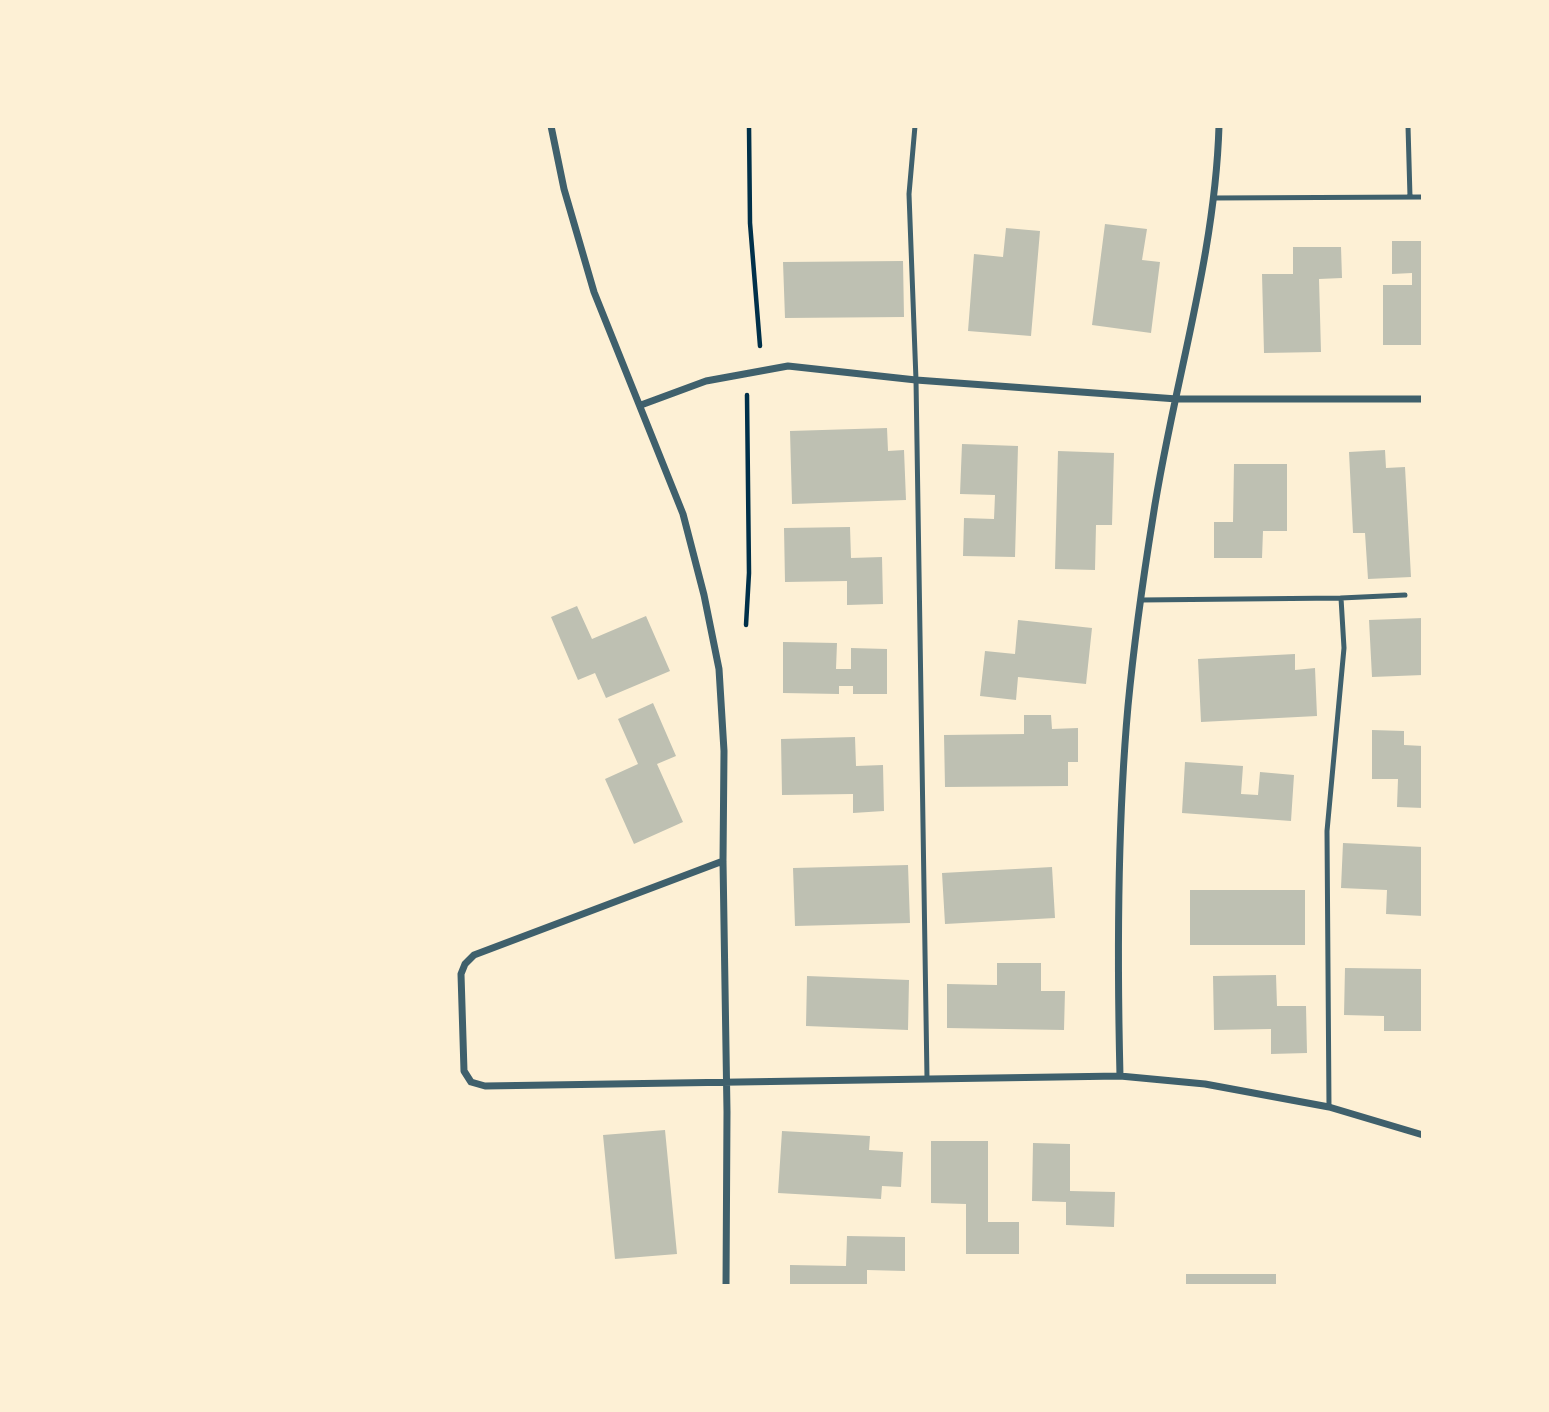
<!DOCTYPE html>
<style>
body{margin:0}
#map{position:relative;width:1549px;height:1412px;overflow:hidden;background:#fdf0d5;font-family:"Space Grotesk",sans-serif}
canvas{display:block}
.frame{position:absolute;inset:0;border:128px solid #fdf0d5;pointer-events:none}
</style>
<div id="map">
<canvas width="1549" height="1412"></canvas>
<div class="frame"></div>
</div>
<script>
const ctx = document.querySelector('canvas').getContext('2d');
ctx.lineJoin = 'round';
function fillPath(path, color) {
  ctx.fillStyle = color;
  ctx.fill(path, 'evenodd');
}
function trace(path, color, width, dash) {
  ctx.strokeStyle = color;
  ctx.lineWidth = width;
  ctx.lineCap = dash ? 'butt' : 'round';
  ctx.setLineDash(dash || []);
  ctx.stroke(path);
}
fillPath(new Path2D(`
 M1105,224L1147,229L1142,260L1160,262L1151,333L1092,325Z
 M1006,228L1040,231L1031,336L968,331L974,254L1003,257Z
 M1392,241H1423V345H1383V285H1412V273L1392,274Z
 M1293,247H1341L1342,278L1319,279L1321,352L1264,353L1262,274H1293Z
 M903,261L904,317L785,318L783,262Z
 M887,428L888,451L904,450L906,500L792,504L790,431Z
 M962,444L1018,446L1015,557L963,556L964,518L994,519L995,495L960,494Z
 M1385,450L1386,468L1405,467L1411,577L1368,579L1365,533H1353L1349,452Z
 M1058,451L1114,453L1112,525H1096L1095,570L1055,569Z
 M1234,464H1287V531H1263L1262,558H1214V522H1233Z
 M850,527L851,558L882,557L883,604L847,605V581L785,582L784,528Z
 M577,606L592,639L646,616L670,671L606,698L595,673L578,680L551,617Z
 M1423,618V675L1372,677L1369,620Z
 M1018,620L1092,628L1086,684L1018,677L1016,700L980,696L985,651L1015,654Z
 M783,642L837,643L836,669H851V648L887,649V694H853V686H839V694L783,693Z
 M1295,654V670L1315,668L1317,716L1201,722L1198,659Z
 M653,703L676,756L657,764L683,822L634,844L605,779L638,764L618,719Z
 M1024,715H1051L1052,729L1078,728V762H1068V786L945,787L944,735L1024,734Z
 M1372,730L1404,731V745L1423,746V808L1397,807L1398,779H1372Z
 M855,737L856,766L883,765L884,811L853,813V794L782,795L781,739Z
 M1185,762L1243,766L1241,794L1258,795L1260,772L1294,775L1291,821L1182,813Z
 M1343,843L1423,847V916L1386,914L1387,890L1341,888Z
 M908,865L910,923L795,926L793,868Z
 M1052,867L1055,918L945,924L942,873Z
 M1190,890H1305V945H1190Z
 M997,963H1041V991H1065L1064,1030L947,1028V984L997,985Z
 M1345,968L1423,969V1031H1384V1016L1344,1015Z
 M1276,975L1277,1006H1306L1307,1053L1271,1054V1029L1214,1030L1213,976Z
 M807,976L909,980L908,1030L806,1026Z
 M665,1130L677,1254L615,1259L603,1135Z
 M782,1131L870,1136L869,1150L903,1152L901,1187L882,1186L881,1199L778,1193Z
 M931,1141H988V1222H1019V1254H966V1204L931,1203Z
 M1033,1143L1070,1144V1191L1115,1192L1114,1227L1066,1225V1202L1032,1201Z
 M847,1236L905,1237V1271L867,1270V1286H790V1265L846,1266Z
 M1186,1274H1276V1286H1186Z`), '#bec0b2');
trace(new Path2D(`
 M749,126L750,223L760,346
 M746,625L749,573L747,395`), '#003049', 4.5);
trace(new Path2D(`
 M915,126L909,194L916,380L927,1078
 M1408,126L1410,197
 M1214,198L1423,197
 M1141,600L1341,598L1405,595
 M1329,1107L1327,831L1344,648L1341,598`), '#3f606c', 5);
trace(new Path2D(`
 M551,126L564,189L594,292L683,514L704,595L719,669L724,751L723,861L727,1112L726,1286
 M641,405L706,381L788,366L916,380L1177,399H1423
 M723,861L474,955L465,964L461,974L464,1071L471,1082L485,1086L1120,1076L1205,1084L1329,1107L1423,1135
 M1120,1076C1117,953 1117,828 1128,706C1134,643 1143,579 1153,517C1173,386 1215,259 1219,126`), '#3f606c', 7);
</script>
